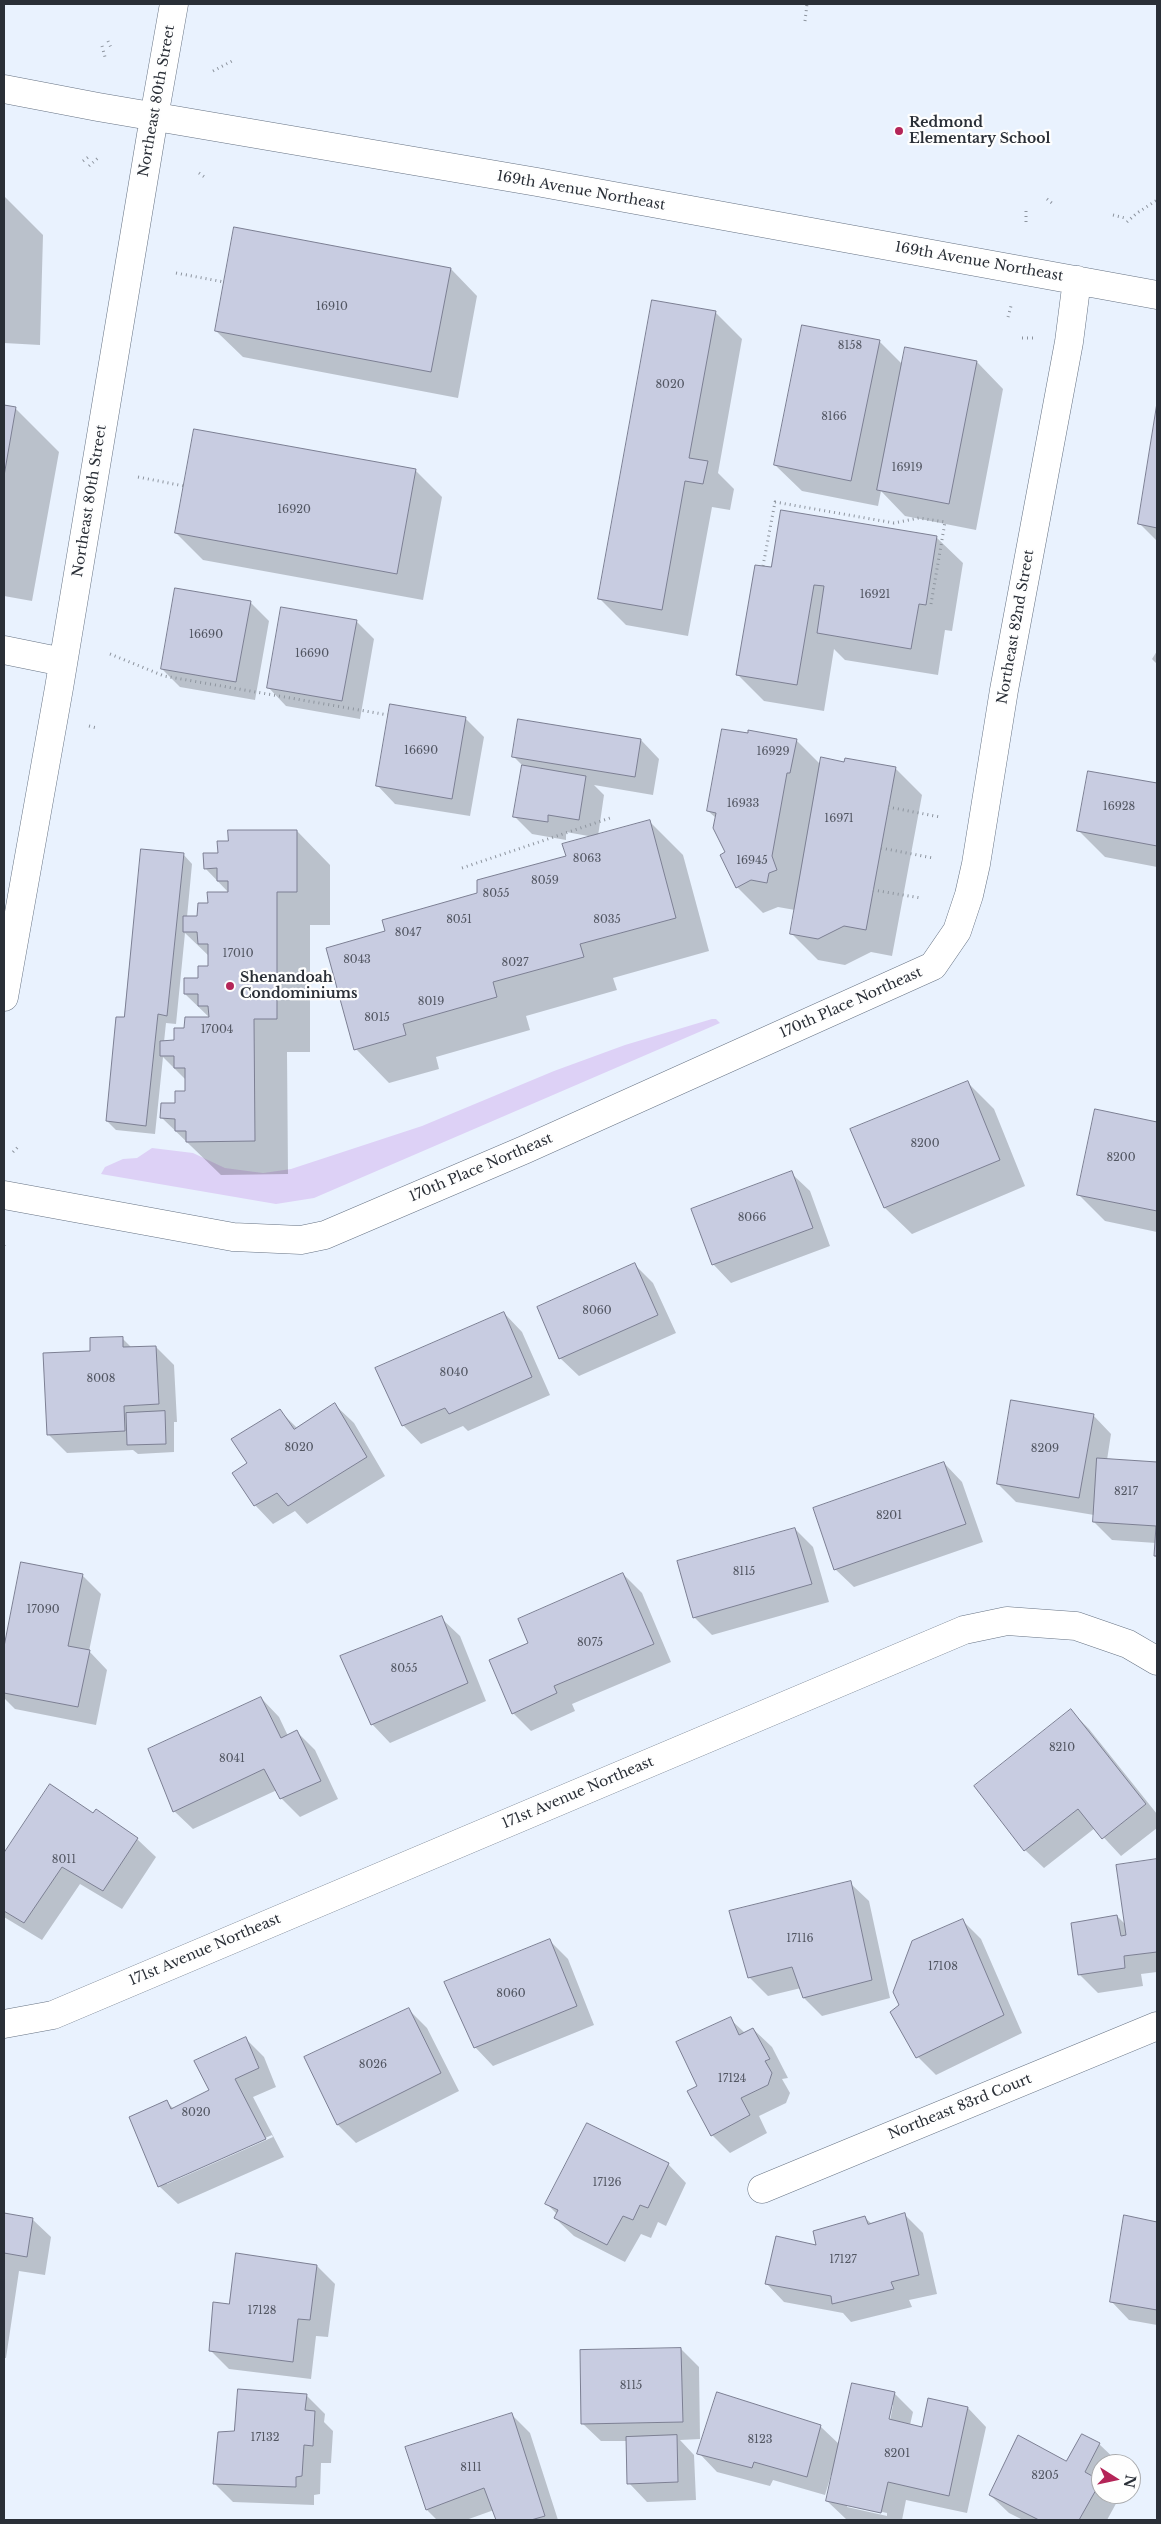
<!DOCTYPE html>
<style>
body{margin:0}
#map{position:relative;width:1161px;height:2524px;overflow:hidden;background:#e9f2fe;font-family:"Libre Baskerville",serif}
canvas{display:block}
.frame{position:absolute;inset:0;border:5px solid #2a2f37;pointer-events:none}
.north{position:absolute;left:1091px;top:2454px;width:50px;height:50px;box-sizing:border-box;background:#fefefe;border:1px solid #a9abae;border-radius:50%;rotate:100deg;font-size:14px;font-weight:700;line-height:20px;text-align:center;color:#2a2f37}
.north::after{content:'';display:block;margin:auto;width:18px;height:22px;background:#b42558;clip-path:polygon(50% 0,100% 100%,50% 72%,0 100%)}
</style>
<div id="map">
<canvas width="1161" height="2524"></canvas>
<div class="frame"></div>
<div class="north">N</div>
</div>
<script>
const ctx = document.querySelector('canvas').getContext('2d');
ctx.lineJoin = 'round';
function fillPath(path, color) {
  ctx.fillStyle = color;
  ctx.fill(path, 'evenodd');
}
function trace(path, color, width, dash) {
  ctx.strokeStyle = color;
  ctx.lineWidth = width;
  ctx.lineCap = dash ? 'butt' : 'round';
  ctx.setLineDash(dash || []);
  ctx.stroke(path);
}
function drawText(font, color, halo, rows, align = 'center') {
  ctx.font = font + ' "Libre Baskerville",serif';
  ctx.lineWidth = 4.5;
  ctx.setLineDash([]);
  ctx.textBaseline = 'middle';
  ctx.strokeStyle = halo;
  ctx.fillStyle = color;
  for (const [text, x, y, turn = 0] of rows) {
    ctx.save();
    ctx.translate(x, y);
    ctx.rotate((+turn || 0) * Math.PI / 180);
    ctx.textAlign = isNaN(turn) ? turn : align;
    if (halo) ctx.strokeText(text, 0, 0);
    ctx.fillText(text, 0, 0);
    ctx.restore();
  }
}
fillPath(new Path2D(`
 M712,1019H716L720,1023L314,1198L276,1204L101,1174L105,1167L123,1159L137,1158L152,1148L193,1153L225,1168L263,1173L291,1169L422,1126L554,1071L625,1045Z`), '#ddd1f6');
fillPath(new Path2D(`
 M4,196L43,235L40,345L4,343Z
 M451,269L477,296L458,398L243,357L216,331Z
 M715,312L742,339L718,473L734,489L730,510L712,507L688,636L626,625L599,598Z
 M879,341L903,365L977,362L1003,389L976,530L905,516L881,491L878,506L802,491L775,465Z
 M4,406L16,409L59,452L32,601L4,596Z
 M1157,411V541L1139,523Z
 M415,470L442,497L423,600L203,560L176,533Z
 M936,537L963,563L952,631L945,630L938,675L845,660L834,649L824,711L764,701L738,675L772,569Z
 M250,602L269,621L255,700L180,687L162,669Z
 M356,621L374,639L360,719L286,706L268,687Z
 M1157,651V664L1152,659Z
 M465,718L484,737L470,816L395,804L377,785Z
 M641,740L659,759L653,795L594,785L604,795L598,836L650,822L683,855L709,951L613,978L617,990L526,1016L530,1030L436,1057L439,1069L389,1083L356,1049L386,932L567,857L594,837L566,832V840L532,834L514,816L523,766L513,756Z
 M796,740L821,765L845,763L895,768L922,795L892,956L871,952L845,965L818,960L791,933L795,910L778,907L763,913L737,887L716,818L708,811Z
 M1089,772L1157,785V867L1105,857L1078,830Z
 M297,831L330,865V925H310V1052H287L288,1174L221,1175L162,1118L186,1092V1080L163,1057L155,1134L116,1130L107,1121L125,1019L183,854L192,864L187,917H199L209,905L230,894L205,868L229,842ZM185,933L210,957L209,967L185,994L210,1018L185,1029L175,1042H164L166,1023L176,1024Z
 M968,1083L994,1109L1025,1186L912,1234L885,1208L852,1130Z
 M1096,1110L1157,1123V1232L1105,1221L1079,1195Z
 M791,1173L810,1191L830,1246L731,1283L713,1264Z
 M635,1265L653,1283L676,1333L579,1376L560,1358Z
 M504,1313L522,1332L550,1395L468,1431L463,1426L421,1444L403,1425Z
 M122,1338L132,1348L156,1347L174,1365L177,1422H174V1452L138,1454L133,1450L67,1453L49,1435L92,1352Z
 M335,1405L354,1423L385,1476L307,1524L295,1511L273,1524L255,1505L249,1463L279,1410L297,1428Z
 M1093,1415L1111,1434L1107,1460L1157,1463V1558L1155,1556L1156,1543L1112,1540L1094,1522V1515L1016,1502L998,1484Z
 M944,1463L962,1482L983,1542L854,1587L835,1569Z
 M795,1529L813,1547L829,1602L712,1635L694,1617Z
 M22,1563L82,1575L101,1594L89,1651L107,1670L96,1725L15,1709L4,1698V1654Z
 M623,1574L642,1593L671,1662L572,1704L575,1711L531,1731L513,1713L530,1644Z
 M441,1618L460,1636L486,1701L390,1743L372,1724Z
 M261,1698L279,1717L288,1736L297,1732L315,1750L338,1799L300,1817L281,1798L277,1790L193,1829L174,1811Z
 M1071,1711L1089,1729L1157,1814V1828L1121,1856L1095,1828L1044,1868L1025,1850L976,1787Z
 M50,1786L93,1814L96,1811L137,1839L156,1857L122,1909L80,1884L42,1940L4,1917V1855Z
 M1157,1861V1972L1141,1974L1143,1986L1098,1993L1080,1975L1117,1916L1126,1925L1117,1866Z
 M850,1883L869,1901L890,1998L822,2016L804,1998L801,1988L768,1996L750,1978L731,1912Z
 M963,1921L981,1939L1022,2033L936,2075L918,2057Z
 M550,1941L568,1959L594,2025L493,2066L475,2047Z
 M409,2010L427,2028L459,2091L356,2143L338,2125L306,2057Z
 M730,2019L745,2033L753,2029L772,2047L788,2078L782,2079L790,2093L786,2103L759,2116L767,2133L730,2153L712,2135L699,2086Z
 M246,2039L264,2057L276,2087L253,2097L284,2157L178,2204L159,2186L167,2102L174,2109L211,2091ZM272,2135L273,2137L167,2184V2182Z
 M668,2164L686,2183L666,2226L658,2222L651,2238L641,2234L625,2262L574,2236L555,2218L557,2214L546,2203Z
 M4,2215L32,2219L51,2237L45,2275L19,2271L6,2358H4Z
 M905,2215L923,2233L937,2294L909,2300L912,2307L851,2322L843,2313L784,2302L766,2283L864,2217L872,2224Z
 M1125,2217L1157,2223V2325L1129,2320L1111,2301Z
 M317,2266L335,2284L328,2337L316,2336L311,2379L229,2369L211,2351L230,2305Z
 M681,2349L699,2367L700,2439L680,2440L694,2455L696,2500L647,2502L629,2483L627,2441H601L582,2423Z
 M718,2393L821,2427L840,2445L894,2393L913,2412L910,2425L922,2428L968,2408L986,2427L967,2513L906,2500L902,2520H852L846,2519L827,2501L833,2475H831L825,2495L773,2480L770,2486L717,2472L699,2453ZM891,2405H893L889,2426L886,2425ZM847,2504L887,2513V2516L847,2507Z
 M307,2396L325,2414L324,2422L333,2431L331,2463H321L320,2494L314,2495V2505L233,2502L214,2483L236,2432Z
 M512,2415L530,2433L558,2520H497L494,2510L466,2520H437L427,2510Z
 M1099,2444L1118,2462L1101,2464V2494H1112L1118,2500L1107,2520H1023L1009,2513L990,2495L1067,2463Z`), '#0003');
const building = new Path2D(`
 M234,227L451,268L431,372L215,331Z
 M652,300L716,311L689,458L708,461L703,484L685,481L662,610L598,599Z
 M802,325L880,340L851,481L774,465Z
 M905,347L977,361L949,504L877,490Z
 M1157,403V528L1138,524Z
 M4,405L16,407L4,476Z
 M194,429L416,469L397,574L175,533Z
 M781,510L937,536L926,605L919,604L911,649L817,633L824,586L814,585L797,685L736,675L755,565L771,567Z
 M175,588L251,601L236,682L161,669Z
 M281,607L357,620L342,701L267,688Z
 M390,704L466,717L452,799L376,786Z
 M518,719L641,739L635,777L512,757Z
 M722,729L748,733V730L797,739L790,773H787L772,856L777,870L769,873L767,883L751,880L736,888L720,855L725,852L713,828L716,813L707,811Z
 M821,757L844,762L845,758L896,767L866,930L844,926L818,939L790,934Z
 M522,765L586,776L579,820L548,815V822L513,817Z
 M1088,771L1157,783V846L1077,831Z
 M650,820L676,918L580,944L584,957L493,982L497,997L403,1024L406,1035L354,1050L326,948L385,931L382,920L477,893V880L566,856L562,844Z
 M228,830H297V892H277V1019H254L255,1141L186,1142V1131H175V1119L160,1118L161,1103H175V1091H185V1068H174V1056H160V1041L174,1040V1028H184L185,1017H209L208,1006H198V994H184V978H198V966H208V944H198L197,932H183V916H197L198,903H208L207,892H228V881H217V868L204,869L203,853H218L217,841H228Z
 M141,849L184,853L167,1016L158,1014L146,1126L106,1121L116,1017H124Z
 M968,1081L1000,1160L884,1208L850,1129Z
 M1095,1109L1157,1122V1211L1077,1195Z
 M792,1171L813,1228L712,1265L691,1209Z
 M635,1263L658,1315L559,1359L537,1307Z
 M504,1312L532,1377L449,1414L445,1408L402,1426L375,1368Z
 M123,1337V1347L156,1346L159,1404L124,1406L125,1431L47,1435L43,1353L90,1351V1338Z
 M1011,1400L1094,1414L1079,1498L997,1484Z
 M335,1403L367,1457L288,1506L277,1493L254,1506L232,1473L247,1463L231,1439L280,1409L294,1429Z
 M165,1411L166,1444L127,1445L126,1413Z
 M1097,1458L1157,1462V1556H1154L1156,1526L1093,1522Z
 M944,1462L966,1524L834,1570L813,1508Z
 M795,1528L812,1584L693,1618L677,1561Z
 M21,1562L83,1574L68,1646L90,1650L78,1707L4,1693V1647Z
 M623,1573L654,1644L554,1686L557,1693L512,1714L489,1660L528,1643L518,1619Z
 M442,1616L468,1683L371,1725L340,1656Z
 M261,1697L281,1738L297,1730L321,1781L280,1799L264,1769L173,1812L148,1749Z
 M1071,1709L1146,1804L1102,1839L1078,1809L1024,1851L974,1786Z
 M50,1784L93,1813L96,1809L138,1838L103,1891L62,1867L24,1923L4,1911V1853Z
 M1157,1859V1952L1124,1956L1125,1968L1078,1975L1071,1923L1117,1915L1121,1936L1126,1935L1116,1865Z
 M851,1881L872,1980L803,1998L792,1967L748,1978L729,1911Z
 M963,1919L1004,2015L916,2058L890,2012L899,2005L893,1992L912,1941Z
 M550,1939L577,2006L474,2048L444,1982Z
 M409,2008L441,2073L337,2125L304,2057Z
 M731,2017L739,2035L753,2028L770,2059L765,2061L772,2073L768,2085L741,2098L750,2115L711,2136L687,2091L697,2086L676,2042Z
 M246,2037L259,2068L235,2079L266,2139L158,2187L129,2117L167,2100L171,2109L209,2090L194,2061Z
 M587,2123L669,2163L648,2208L640,2205L633,2220L623,2216L607,2245L554,2218L558,2210L545,2204Z
 M4,2213L33,2218L27,2257L4,2253Z
 M905,2213L919,2275L891,2282L894,2289L832,2304L831,2296L765,2284L776,2236L816,2245L813,2231L865,2216L868,2224Z
 M1124,2215L1157,2222V2310L1110,2302Z
 M236,2253L317,2265L310,2320L298,2319L293,2362L209,2351L213,2302L229,2304Z
 M681,2348L683,2422L581,2424L580,2350Z
 M852,2383L895,2392L889,2419L922,2427L928,2398L968,2407L949,2496L888,2482L881,2513L826,2501Z
 M238,2389L307,2394L305,2410L315,2411L313,2446L304,2445L302,2476L296,2477V2487L213,2484L218,2432L234,2431Z
 M717,2392L821,2425L807,2477L754,2462L752,2468L697,2454Z
 M512,2413L545,2516L531,2520H496L484,2488L426,2510L405,2447Z
 M1082,2434L1100,2443L1085,2472L1101,2481L1079,2520H1039L989,2495L1018,2435L1066,2461Z
 M677,2435L678,2482L627,2484L626,2437Z`);
fillPath(building, '#c8cce1');
trace(building, '#7c7f93', 1);
const street = new Path2D(`
 M4,89L98,107L537,182L1157,295
 M4,650L63,662
 M4,997L59,688L154,117
 M4,1195L233,1237L301,1240L325,1235L524,1150L933,966L957,931L969,895L976,864L1004,690L1069,342L1077,280
 M4,2024L53,2015L964,1630L1007,1621L1076,1626L1128,1644L1157,1661
 M762,2189L1157,2026`);
const secondary = new Path2D(`
 M154,117L174,4`);
trace(street, '#667283', 29);
trace(secondary, '#667283', 29);
trace(new Path2D(`
 M805,21L807,4
 M108,41L112,50
 M102,46L105,57
 M213,71L234,60
 M83,161L91,155
 M89,166L98,158
 M199,173L206,178
 M1047,199L1053,204
 M1026,211V223
 M1113,215L1125,218
 M1127,222L1137,213L1157,200
 M176,273L224,282
 M1008,317L1011,306
 M1022,338H1034
 M138,477L184,486
 M763,566L775,502L894,523L919,518L945,522L931,604
 M110,654L164,676L388,715
 M89,726L97,728
 M888,807L940,817
 M881,848L933,858
 M462,868L613,817
 M873,890L921,898
 M13,1152L18,1147
 M4,1245V1246`), '#8d949e', 3, [1, 4]);
trace(street, '#fff', 28);
trace(secondary, '#fff', 28);
for (const [x, y, r, color] of [
 [899,131,5,"#b42558"],
 [230,986,5,"#b42558"]
]) {
  const dot = new Path2D();
  dot.arc(x, y, r, 0, 2 * Math.PI);
  ctx.fillStyle = color;
  ctx.fill(dot);
  trace(dot, '#fefefe', 2);
}
drawText('11px', '#525662', null, [
 ["16910",332,307],
 ["8158",850,346],
 ["8020",670,385],
 ["8166",834,417],
 ["16919",907,468],
 ["16920",294,510],
 ["16921",875,595],
 ["16690",206,635],
 ["16690",312,654],
 ["16690",421,751],
 ["16929",773,752],
 ["16933",743,804],
 ["16928",1119,807],
 ["16971",839,819],
 ["8063",587,859],
 ["16945",752,861],
 ["8059",545,881],
 ["8055",496,894],
 ["8051",459,920],
 ["8035",607,920],
 ["8047",408,933],
 ["17010",238,954],
 ["8043",357,960],
 ["8027",515,963],
 ["8019",431,1002],
 ["8015",377,1018],
 ["17004",217,1030],
 ["8200",925,1144],
 ["8200",1121,1158],
 ["8066",752,1218],
 ["8060",597,1311],
 ["8040",454,1373],
 ["8008",101,1379],
 ["8020",299,1448],
 ["8209",1045,1449],
 ["8217",1126,1492],
 ["8201",889,1516],
 ["8115",744,1572],
 ["17090",43,1610],
 ["8075",590,1643],
 ["8055",404,1669],
 ["8210",1062,1748],
 ["8041",232,1759],
 ["8011",64,1860],
 ["17116",800,1939],
 ["17108",943,1967],
 ["8060",511,1994],
 ["8026",373,2065],
 ["17124",732,2079],
 ["8020",196,2113],
 ["17126",607,2183],
 ["17127",843,2260],
 ["17128",262,2311],
 ["8115",631,2386],
 ["17132",265,2438],
 ["8123",760,2440],
 ["8201",897,2454],
 ["8111",471,2468],
 ["8205",1045,2476]
]);
drawText('14px', '#2a2f37', '#fefefe', [
 ["Northeast 80th Street",157,101,-80],
 ["169th Avenue Northeast",581,191,10],
 ["169th Avenue Northeast",979,262,10],
 ["Northeast 80th Street",90,501,-81],
 ["Northeast 82nd Street",1016,627,-80],
 ["170th Place Northeast",851,1003,-24],
 ["170th Place Northeast",481,1168,-23],
 ["171st Avenue Northeast",578,1793,-23],
 ["171st Avenue Northeast",205,1950,-23],
 ["Northeast 83rd Court",960,2107,-22]
]);
drawText('bold 14px', '#2a2f37', '#fefefe', [
 ["Redmond",909,123],
 ["Elementary School",909,139],
 ["Shenandoah",240,978],
 ["Condominiums",240,994]
], 'left');
</script>
